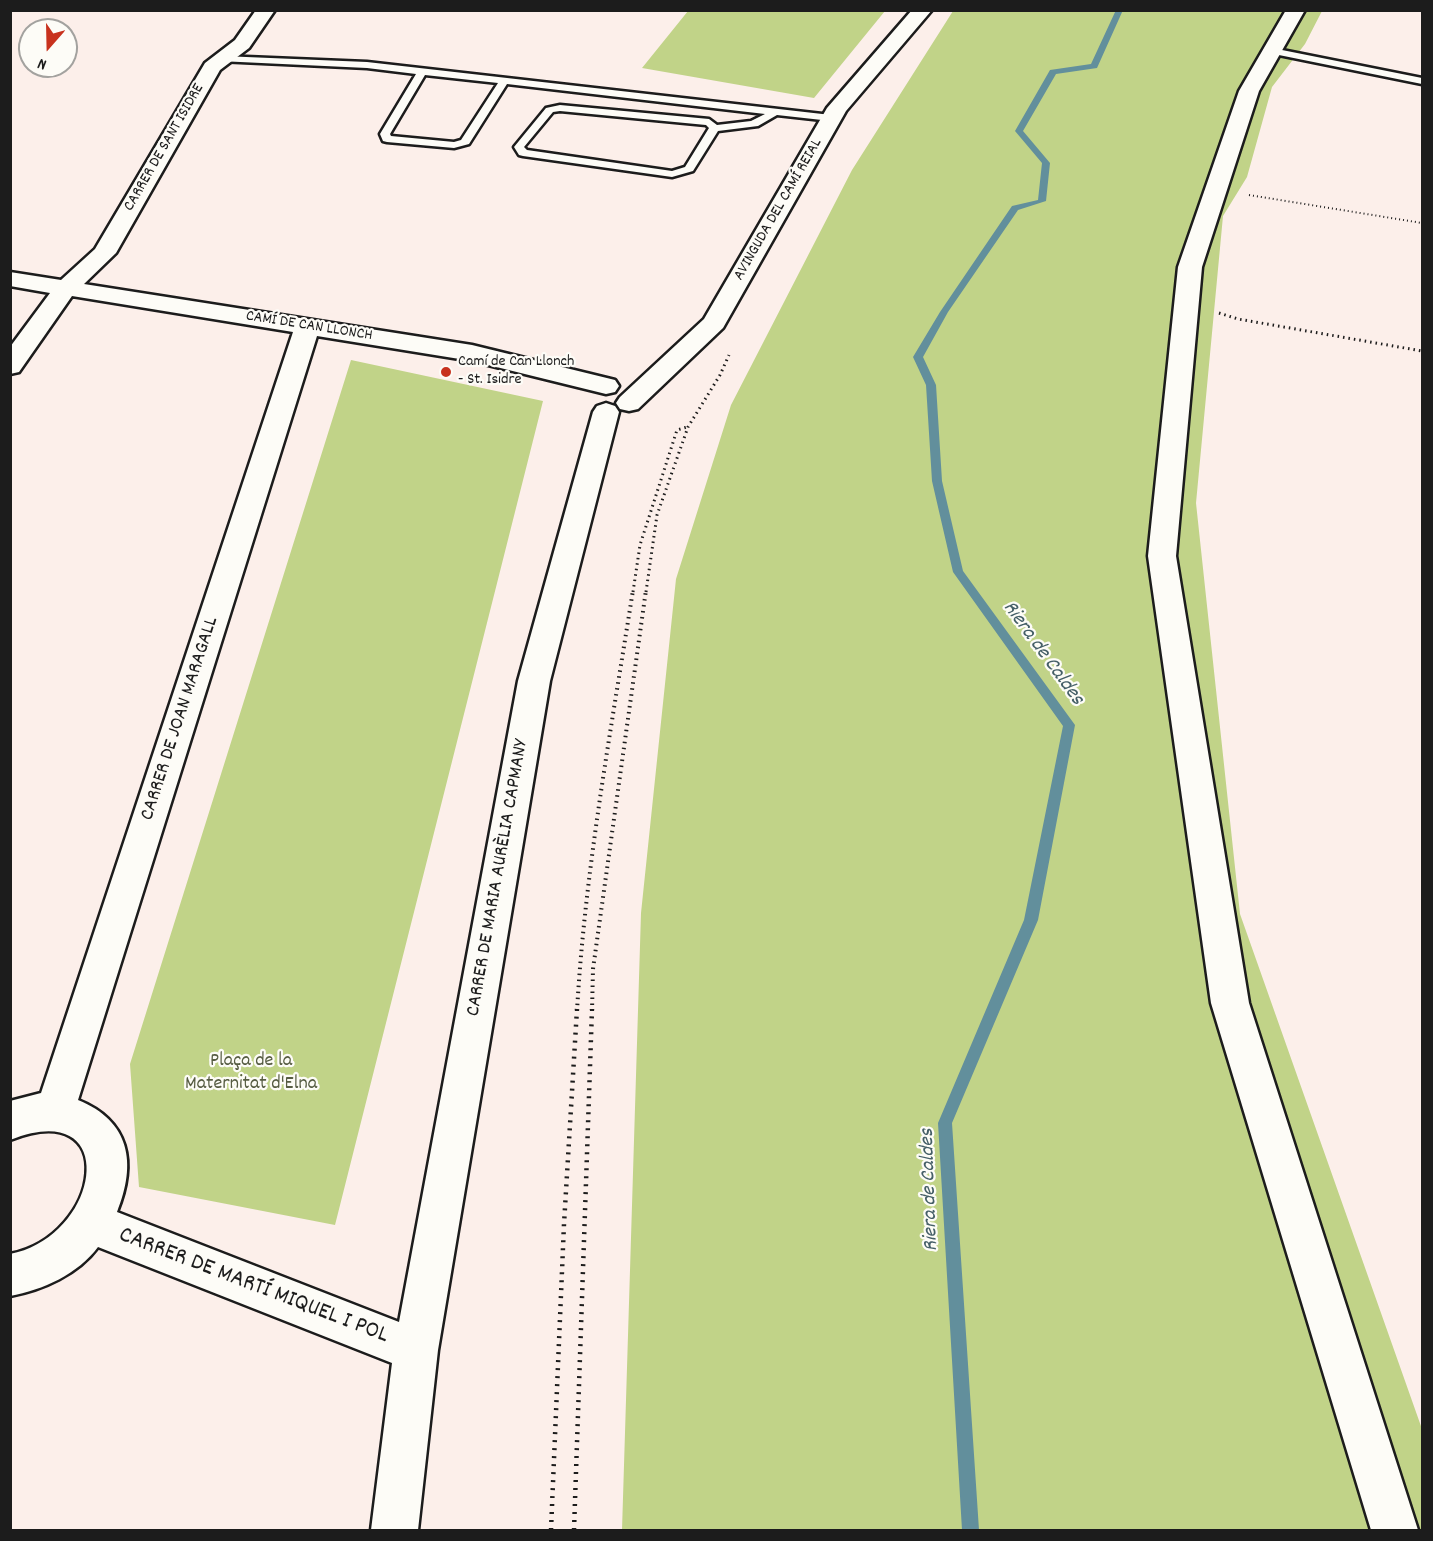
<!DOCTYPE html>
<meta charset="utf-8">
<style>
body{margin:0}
#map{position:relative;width:1433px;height:1541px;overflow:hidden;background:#fcefea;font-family:Dekko,sans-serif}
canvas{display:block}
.frame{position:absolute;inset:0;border:12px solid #1c1c1c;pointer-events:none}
.north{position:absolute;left:18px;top:18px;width:60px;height:60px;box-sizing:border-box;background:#fdfcf7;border:2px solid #a3a29f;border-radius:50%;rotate:200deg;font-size:16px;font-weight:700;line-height:24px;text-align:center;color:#1c1c1c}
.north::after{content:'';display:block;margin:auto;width:21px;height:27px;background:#c8321e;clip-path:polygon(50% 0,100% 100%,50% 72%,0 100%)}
</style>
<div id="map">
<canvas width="1433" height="1541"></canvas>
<div class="frame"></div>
<div class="north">N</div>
</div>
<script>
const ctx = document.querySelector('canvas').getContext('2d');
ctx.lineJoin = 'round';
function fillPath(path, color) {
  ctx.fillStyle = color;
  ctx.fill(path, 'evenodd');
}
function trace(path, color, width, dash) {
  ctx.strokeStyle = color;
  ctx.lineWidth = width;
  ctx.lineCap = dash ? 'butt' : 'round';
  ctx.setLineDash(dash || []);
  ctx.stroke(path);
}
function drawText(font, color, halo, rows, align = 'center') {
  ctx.font = font + ' Dekko,sans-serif';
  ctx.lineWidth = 4.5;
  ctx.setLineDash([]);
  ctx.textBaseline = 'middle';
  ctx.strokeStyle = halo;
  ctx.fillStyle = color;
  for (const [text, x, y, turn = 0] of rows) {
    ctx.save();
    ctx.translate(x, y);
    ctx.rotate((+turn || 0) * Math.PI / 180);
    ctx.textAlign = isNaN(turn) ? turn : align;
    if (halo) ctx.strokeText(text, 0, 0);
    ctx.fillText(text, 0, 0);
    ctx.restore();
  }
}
fillPath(new Path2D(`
 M688,11V10L885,11L814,98L642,68Z
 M953,11H1322L1305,44L1272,87L1247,177L1223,216L1196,503L1240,914L1422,1429V1530H622L641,913L676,579L731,405L852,170Z
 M351,360L543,401L335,1225L139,1187L130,1064Z`), '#c1d388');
fillPath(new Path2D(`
 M1116,10H1123L1097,68L1056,74L1023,131L1050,163L1046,201L1018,210L948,312L923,357L936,385L942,481L963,571L1075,725L1038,920L952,1123L979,1530H962L938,1123L1024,920L1063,726L953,572L932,481L926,385L913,357L940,312L1012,206L1038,200L1042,163L1015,131L1050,70L1091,64Z`), '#628f9c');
const service = new Path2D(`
 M1272,48L1422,78V84L1269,53V49Z
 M222,56L367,62L831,115L836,118L831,121L777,115L758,126L718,131L693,171L672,177L523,156L519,155L514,147L546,108L560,105L709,119L717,125L751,121L765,114L507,84L469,144L454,148L387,142L383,141L380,134L416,74L367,68L219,61V57ZM425,75L498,83L461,140L454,142L391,136L390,134ZM560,111L706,125L709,128L685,167L672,171L527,150L524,147L553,112Z`);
const minor = new Path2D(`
 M256,10H275L249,48L220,70L116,253L84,284L472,345L615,380L619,386L615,392L606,394L472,361L317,336L78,1100C130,1121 137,1163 117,1212L399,1322L518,681L593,412L597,406L606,403L615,406L619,412L550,681L438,1350L418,1530H371L392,1363L98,1247C78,1274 43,1290 10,1296V1254C102,1236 122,1095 10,1140V1101L41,1093L293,332L72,296L19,372L10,374V347L50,293L10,286V272L61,280L95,249L205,63L235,40Z
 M912,10H932L846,111L723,328L638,409L629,411L620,409L616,403L620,397L704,319L827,108Z
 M1286,10H1305L1259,91L1202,267L1176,556L1249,1003L1418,1530H1371L1211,1003L1148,556L1178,267L1239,91Z`);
trace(service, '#1c1c1c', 5);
trace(minor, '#1c1c1c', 5);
trace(new Path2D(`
 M1249,195L1422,223`), '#1c1c1c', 2, [1, 3]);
trace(new Path2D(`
 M1219,313L1238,319L1422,351
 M633,592L640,545L677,430L687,427
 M646,592L657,515L688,427L720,375L729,355`), '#1c1c1c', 3, [1.5, 4]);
trace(new Path2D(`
 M577,1011C585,870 611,730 633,590
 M592,1011L593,969L646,590`), '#1c1c1c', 4, [1.5, 4.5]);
trace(new Path2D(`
 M551,1530L564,1224L577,1009
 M574,1530L592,1009`), '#1c1c1c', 4.5, [2, 6]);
fillPath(service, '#fdfcf7');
fillPath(minor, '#fdfcf7');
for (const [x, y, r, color] of [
 [446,372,6,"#c8321e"]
]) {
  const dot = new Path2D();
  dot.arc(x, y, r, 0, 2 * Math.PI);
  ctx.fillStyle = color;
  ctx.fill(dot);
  trace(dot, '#fdfcf7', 2);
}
drawText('16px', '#1c1c1c', '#fdfcf7', [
 ["CARRER DE SANT ISIDRE",165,148,-60],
 ["AVINGUDA DEL CAMÍ REIAL",779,210,-60],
 ["CAMÍ DE CAN LLONCH",309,327,9]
]);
drawText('16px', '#1c1c1c', '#fdfcf7', [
 ["Camí de Can Llonch",458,363],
 ["- St. Isidre",458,381]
], 'left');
drawText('20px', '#1c1c1c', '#fdfcf7', [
 ["CARRER DE JOAN MARAGALL",181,719,-72],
 ["CARRER DE MARIA AURÈLIA CAPMANY",499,878,-80]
]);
drawText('20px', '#565c42', '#fdfcf7', [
 ["Plaça de la",251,1062],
 ["Maternitat d'Elna",251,1085]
]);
drawText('italic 21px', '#455f67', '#fdfcf7', [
 ["Riera de Caldes",1042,654,54],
 ["Riera de Caldes",931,1190,-92]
]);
drawText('24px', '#1c1c1c', '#fdfcf7', [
 ["CARRER DE MARTÍ MIQUEL I POL",253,1287,21]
]);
</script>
